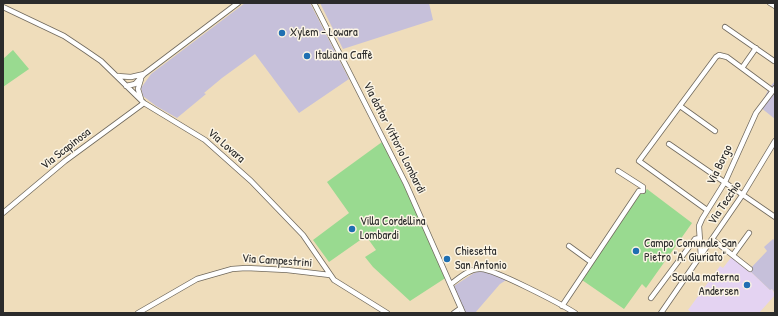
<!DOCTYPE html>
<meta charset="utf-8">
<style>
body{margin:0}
#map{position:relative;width:778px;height:316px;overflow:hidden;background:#efddbb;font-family:"Patrick Hand",sans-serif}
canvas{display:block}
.frame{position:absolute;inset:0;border:4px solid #2b2b2b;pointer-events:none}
</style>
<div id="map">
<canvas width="778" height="316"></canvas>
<div class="frame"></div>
</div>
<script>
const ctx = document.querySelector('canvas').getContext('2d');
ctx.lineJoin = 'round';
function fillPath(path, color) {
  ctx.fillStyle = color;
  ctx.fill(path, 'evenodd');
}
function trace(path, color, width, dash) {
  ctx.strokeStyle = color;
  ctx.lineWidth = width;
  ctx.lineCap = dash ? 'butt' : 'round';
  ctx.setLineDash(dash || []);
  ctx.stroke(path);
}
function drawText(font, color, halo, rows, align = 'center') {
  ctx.font = font + ' "Patrick Hand",sans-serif';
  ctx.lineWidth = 3;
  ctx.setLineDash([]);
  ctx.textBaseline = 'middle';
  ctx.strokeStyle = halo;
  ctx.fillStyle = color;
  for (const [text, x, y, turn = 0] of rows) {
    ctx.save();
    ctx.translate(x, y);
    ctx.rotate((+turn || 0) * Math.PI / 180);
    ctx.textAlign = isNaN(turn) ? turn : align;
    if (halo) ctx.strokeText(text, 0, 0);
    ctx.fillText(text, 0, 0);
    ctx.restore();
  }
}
fillPath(new Path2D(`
 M733,255L770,290L772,289L775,295L759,313H692L688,310L720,266L723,268Z`), '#e4d3f2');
fillPath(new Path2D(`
 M245,3H310L349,79L299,113L255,54L222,78L204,93L206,94L177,118L156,106L143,96L141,88L151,74Z
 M320,3H429L433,20L343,49Z
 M775,81V119L760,107L769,88Z
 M773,239L775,241V293L772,289L770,290L749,270L767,251L764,247Z
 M483,270L508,279L500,284L475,313H465L454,286L474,273Z`), '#c6c0da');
fillPath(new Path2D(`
 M13,50L29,69L3,87V59Z
 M382,142L426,229L447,277L410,301L373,267L365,257L376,250L366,236L329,262L313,240L349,213L327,182Z
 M647,189L692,223L646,288L642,284L624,309L582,280L640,194H643Z`), '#99da90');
const minor = new Path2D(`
 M314,3L406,184L463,313
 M770,3L775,6
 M3,7L64,36L85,50L101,61L144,103L205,140L251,181L303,235L334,280L387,313
 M725,27L774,61
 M742,68L756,48
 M117,76L131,77L144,74
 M126,86L135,84L144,74L238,3
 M141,99L138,89L141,79
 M680,106L715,131
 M669,144L775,217
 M707,210L639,161L716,57L719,55L727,57L773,91
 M3,213L65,161L144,103
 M712,239L750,269
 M569,246L591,262
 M733,255L749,233
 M701,257L699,226L702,219L725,182L756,113L775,88
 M451,284C459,278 470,268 481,269C494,269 561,304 575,313
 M651,298L695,239L699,238
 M562,306L639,191H643V187L618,171
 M138,313L197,279L232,269L246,268L287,270L330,275
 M454,313L461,308
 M661,313L743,194L775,141`);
trace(minor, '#70695d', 6);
trace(minor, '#fff', 4.5);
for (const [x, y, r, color] of [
 [282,33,4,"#1f6fb2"],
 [307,56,4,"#1f6fb2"],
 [352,229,4,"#1f6fb2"],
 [636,251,4,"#1f6fb2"],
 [447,259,4,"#1f6fb2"],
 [747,285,4,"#1f6fb2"]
]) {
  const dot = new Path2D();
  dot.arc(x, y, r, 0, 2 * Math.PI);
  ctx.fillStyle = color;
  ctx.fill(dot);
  trace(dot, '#fcf5e5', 1.5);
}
drawText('12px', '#2b2b2b', '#fcf5e5', [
 ["Xylem - Lowara",290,33],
 ["Italiana Caffè",315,56],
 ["Villa Cordellina",360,222],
 ["Lombardi",360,236],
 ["Campo Comunale San",644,244],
 ["Pietro \"A. Giuriato\"",644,258],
 ["Chiesetta",455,252],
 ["San Antonio",455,266],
 ["Scuola materna",739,278,"right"],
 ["Andersen",739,292,"right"]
], 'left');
drawText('12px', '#2b2b2b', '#fcf5e5', [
 ["Via dottor Vittorio Lombardi",394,138,63],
 ["Via Lovara",226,146,41],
 ["Via Scapinosa",66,149,-38],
 ["Via Borgo",720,165,-64],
 ["Via Tecchio",725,203,-56],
 ["Via Campestrini",277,261,4]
]);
</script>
